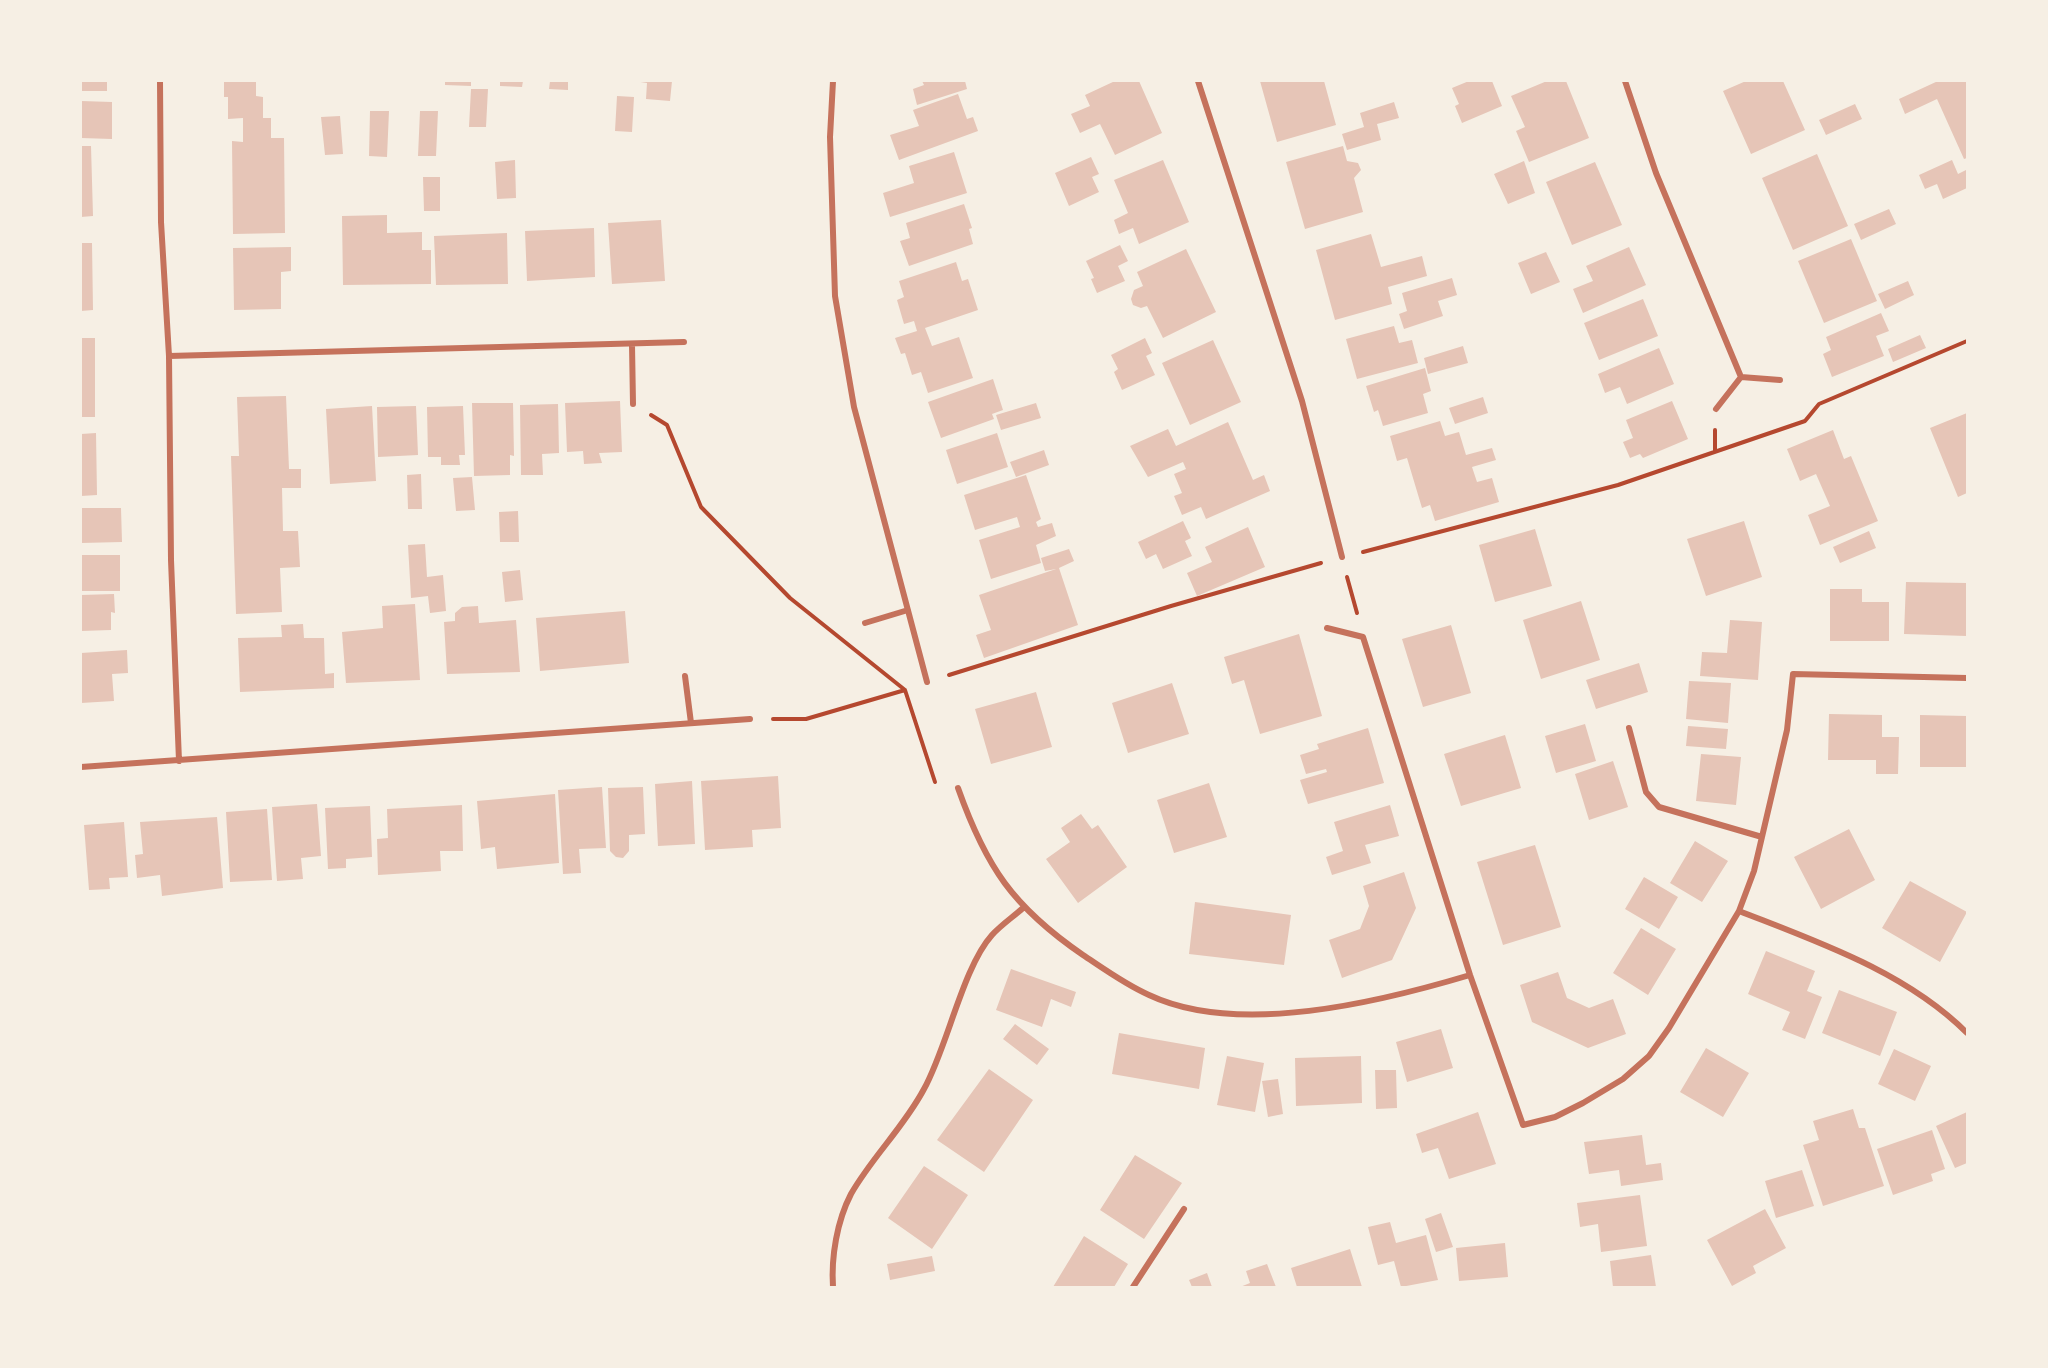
<!DOCTYPE html>
<style>
body{margin:0}
#map{position:relative;width:2048px;height:1368px;overflow:hidden;background:#f6efe4;font-family:Montserrat,sans-serif}
canvas{display:block}
.frame{position:absolute;inset:0;border:82px solid #f6efe4;pointer-events:none}
</style>
<div id="map">
<canvas width="2048" height="1368"></canvas>
<div class="frame"></div>
</div>
<script>
const ctx = document.querySelector('canvas').getContext('2d');
ctx.lineJoin = 'round';
function fillPath(path, color) {
  ctx.fillStyle = color;
  ctx.fill(path, 'evenodd');
}
function trace(path, color, width, dash) {
  ctx.strokeStyle = color;
  ctx.lineWidth = width;
  ctx.lineCap = dash ? 'butt' : 'round';
  ctx.setLineDash(dash || []);
  ctx.stroke(path);
}
fillPath(new Path2D(`
 M81,81H107V91H81Z
 M224,81H256V96L263,97V118H271V138H284L285,233L233,234L232,141L243,142V118L228,119V97H224Z
 M445,81H471V86L445,85Z
 M500,81H523L522,87L500,86Z
 M550,81H568V90L549,89Z
 M634,81H672L670,101L646,99L647,83Z
 M922,81H965L967,89L917,105L913,89L924,85Z
 M1115,81H1139L1162,133L1115,155L1100,124L1080,133L1071,114L1090,106L1085,95Z
 M1260,81H1324L1336,125L1277,142Z
 M1469,81H1492L1502,106L1462,123L1455,106L1459,104L1452,88Z
 M1547,81H1566L1589,138L1529,162L1516,131L1525,127L1511,96Z
 M1746,81H1783L1805,130L1751,154L1723,91Z
 M1938,81H1967V158L1964,159L1937,99L1905,114L1899,99Z
 M471,89H488L486,127H469Z
 M958,94L967,119L973,117L978,131L899,160L890,135L919,126L913,110Z
 M617,96L634,97L632,132L615,131Z
 M81,101L112,102V139L81,138Z
 M1394,102L1399,118L1377,124L1381,140L1347,150L1342,134L1364,127L1360,113Z
 M1855,104L1862,119L1826,135L1819,120Z
 M370,111H389L387,157L369,156Z
 M420,111H438L436,156H418Z
 M340,116L343,154L325,155L321,117Z
 M81,146H91L93,216L81,217Z
 M1343,146L1347,161L1358,163L1361,170L1354,178L1363,212L1305,229L1286,162Z
 M954,152L967,193L890,217L883,193L914,183L909,166Z
 M1817,154L1848,226L1793,250L1762,178Z
 M1091,157L1099,174L1092,177L1099,192L1069,206L1055,173Z
 M515,160L516,198L497,199L495,162Z
 M1163,160L1189,222L1139,244L1133,228L1119,234L1114,220L1128,213L1114,180Z
 M1952,160L1958,174L1966,170L1967,188L1943,199L1937,184L1925,189L1919,175Z
 M1524,161L1535,193L1508,204L1494,174Z
 M1595,162L1622,225L1572,245L1546,182Z
 M423,177H440V211H424Z
 M964,204L972,228L969,229L973,244L909,266L900,241L910,238L906,223Z
 M1889,209L1896,224L1861,240L1854,224Z
 M387,215V233L422,232V250H431V284L343,285L342,216Z
 M661,220L665,281L612,284L608,223Z
 M594,228L595,277L527,281L525,231Z
 M507,233L508,284L436,285L434,236Z
 M1371,234L1381,267L1422,256L1427,276L1388,287L1392,304L1335,320L1316,250Z
 M1851,239L1877,301L1824,323L1798,261Z
 M81,243H92L93,310L81,311Z
 M1120,245L1128,261L1118,266L1125,281L1097,293L1091,279L1094,278L1086,261Z
 M291,247V271L281,272V309L234,310L233,248Z
 M1629,247L1646,285L1583,313L1573,289L1593,281L1586,266Z
 M1186,249L1216,312L1163,338L1147,306L1141,308L1133,305L1131,299L1134,290L1143,286L1137,272Z
 M1546,252L1560,282L1531,294L1518,263Z
 M956,262L962,281L968,279L978,310L925,328L932,346L959,337L973,378L928,393L921,372L912,375L905,353L901,354L895,338L917,331L914,321L904,324L897,300L904,297L899,281Z
 M1452,278L1457,295L1438,301L1443,316L1404,329L1399,314L1407,311L1402,293Z
 M1908,281L1914,295L1885,309L1878,294Z
 M1643,299L1658,336L1599,360L1584,323Z
 M1881,313L1889,331L1876,336L1884,356L1832,377L1823,354L1831,350L1826,337Z
 M1394,326L1399,343L1412,340L1418,363L1357,379L1346,339Z
 M1920,335L1926,348L1893,362L1888,349Z
 M81,338H95V417H81Z
 M1145,338L1152,353L1146,356L1155,375L1122,390L1114,372L1118,369L1111,355Z
 M1213,340L1241,402L1190,425L1162,363Z
 M1463,346L1468,363L1428,374L1424,358Z
 M1659,348L1674,384L1627,404L1620,387L1605,393L1598,374Z
 M1425,368L1431,391L1423,394L1428,413L1383,426L1378,410L1374,412L1366,386Z
 M993,379L1003,410L992,414L994,419L941,438L928,402Z
 M286,396L289,469H301V488H282L283,531H298L300,567L280,568L282,612L236,614L231,456H239L237,397Z
 M1483,397L1488,413L1455,424L1449,408Z
 M620,401L622,452L599,453L602,463L584,464L583,451L567,452L565,403Z
 M1672,401L1688,439L1643,458L1640,454L1630,458L1623,442L1633,438L1626,420Z
 M472,403H513L514,456L510,455V475L474,476Z
 M1036,403L1041,418L1001,430L996,415Z
 M558,404L559,453L542,454L543,475H521L520,405Z
 M372,406L376,481L330,484L326,409Z
 M416,406L418,455L378,457L377,407Z
 M463,406L465,455H459L460,465H441V457H428L427,407Z
 M1967,413V493L1958,497L1930,428Z
 M1440,421L1445,436L1459,432L1466,455L1492,448L1496,460L1472,467L1477,482L1492,478L1499,502L1435,521L1430,505L1422,508L1407,458L1397,461L1390,436Z
 M1228,422L1253,480L1264,475L1270,491L1206,519L1201,507L1182,515L1174,496L1182,493L1174,474L1186,469L1183,462L1148,477L1130,446L1168,429L1176,446Z
 M1833,430L1844,459L1851,456L1878,521L1820,545L1808,515L1830,506L1816,474L1800,481L1787,449Z
 M96,433L97,495L81,496V434Z
 M997,433L1008,467L957,484L946,450Z
 M1044,450L1049,465L1016,477L1010,462Z
 M421,474L422,509H408L407,475Z
 M1026,475L1041,519L1036,522L1038,527L1052,523L1056,536L1036,545L1041,563L991,579L979,540L1020,527L1017,517L975,530L964,495Z
 M472,477L475,510L456,511L453,478Z
 M81,508H121L122,542L81,543Z
 M518,511L519,542H500L499,512Z
 M1183,521L1191,538L1185,541L1192,556L1163,569L1156,554L1146,559L1138,542Z
 M1744,521L1762,577L1706,596L1687,539Z
 M1248,527L1265,567L1197,596L1187,573L1212,562L1205,547Z
 M1535,529L1552,586L1495,602L1479,545Z
 M1869,531L1876,548L1840,563L1833,547Z
 M425,544L427,577L443,575L446,611L430,613L428,596L411,598L408,545Z
 M1069,549L1074,561L1059,568L1078,625L984,658L976,635L991,630L979,595L1056,569L1045,571L1041,558Z
 M81,555H120V591H81Z
 M520,570L523,600L505,602L502,572Z
 M1906,582L1967,583V636L1904,634Z
 M1830,589H1862V602H1889V641H1830Z
 M114,594L115,613L111,612V630L81,631V595Z
 M1581,601L1600,660L1541,679L1523,620Z
 M415,604L420,680L346,683L342,632L383,628L382,606Z
 M478,606L479,623L516,620L520,672L447,674L444,622L455,621V613L462,607Z
 M625,611L629,663L540,671L536,618Z
 M1730,620L1762,622L1758,680L1700,676L1702,652L1727,653Z
 M303,624L304,638H324L325,674L334,673V688L240,692L238,638L282,637L281,625Z
 M1451,625L1471,693L1423,707L1402,639Z
 M1299,634L1322,716L1260,734L1244,680L1232,684L1224,657Z
 M127,650L128,673L112,674L114,701L81,703V653Z
 M1639,663L1648,692L1596,709L1586,680Z
 M1689,681L1731,683L1728,723L1686,719Z
 M1172,683L1189,734L1128,753L1112,703Z
 M1036,692L1052,747L991,764L975,709Z
 M1829,714L1882,715V737H1899L1898,774H1876V760H1828Z
 M1920,715L1967,716V767H1920Z
 M1585,724L1596,761L1556,773L1545,736Z
 M1688,726L1728,729L1726,749L1686,746Z
 M1368,728L1384,783L1308,804L1300,780L1327,772L1326,769L1306,774L1300,755L1319,749L1317,744Z
 M1505,735L1521,788L1461,806L1444,754Z
 M1701,754L1741,757L1736,805L1696,801Z
 M1613,761L1628,807L1589,820L1575,774Z
 M778,776L781,828L752,830L753,847L705,850L701,781Z
 M692,781L695,844L658,846L655,784Z
 M1209,783L1227,837L1174,853L1157,800Z
 M602,787L606,848L579,849L581,873L563,874L558,790Z
 M643,787L645,834L629,835V851L623,858L616,857L610,851L608,788Z
 M555,794L559,863L497,869L495,847L481,849L477,801Z
 M317,804L321,856L301,858L303,879L277,881L272,807Z
 M462,805L463,851H440L441,871L378,875L377,839L388,838L387,809Z
 M1390,805L1399,836L1365,845L1371,863L1332,875L1326,857L1343,851L1334,822Z
 M370,806L372,857L346,859V868L328,869L325,808Z
 M267,809L272,880L230,882L226,812Z
 M1081,814L1092,829L1098,825L1127,867L1078,903L1046,859L1070,842L1061,828Z
 M217,817L223,888L162,896L160,875L137,878L135,855L143,854L140,822Z
 M124,822L128,877L109,878L110,889L89,890L84,825Z
 M1849,829L1875,880L1821,909L1794,857Z
 M1695,841L1728,861L1702,902L1670,883Z
 M1535,845L1561,927L1503,945L1477,862Z
 M1404,872L1416,908L1392,960L1342,978L1329,940L1360,929L1369,906L1363,886Z
 M1644,877L1678,897L1659,929L1625,909Z
 M1910,881L1967,912L1940,962L1882,928Z
 M1195,902L1291,915L1284,965L1189,954Z
 M1641,928L1676,949L1648,995L1613,973Z
 M1766,951L1815,971L1807,991L1822,997L1805,1039L1782,1030L1790,1012L1748,994Z
 M1011,969L1076,992L1071,1007L1051,999L1042,1027L996,1010Z
 M1558,972L1567,998L1589,1008L1613,999L1626,1034L1588,1048L1532,1022L1520,985Z
 M1839,990L1897,1012L1880,1056L1822,1033Z
 M1015,1024L1049,1049L1037,1065L1003,1039Z
 M1441,1029L1453,1068L1407,1082L1396,1042Z
 M1119,1033L1205,1048L1199,1089L1112,1074Z
 M1706,1048L1749,1073L1723,1117L1680,1092Z
 M1894,1049L1931,1066L1915,1101L1878,1084Z
 M1227,1056L1264,1063L1255,1112L1217,1105Z
 M1361,1056L1362,1103L1296,1106L1295,1058Z
 M989,1069L1033,1100L984,1172L937,1140Z
 M1375,1070H1396L1397,1108L1376,1109Z
 M1278,1079L1283,1114L1268,1117L1262,1081Z
 M1853,1109L1859,1128H1865L1884,1186L1823,1206L1803,1145L1819,1140L1813,1121Z
 M1478,1112L1496,1164L1449,1179L1438,1148L1422,1153L1416,1134Z
 M1967,1112V1163L1955,1168L1936,1126Z
 M1932,1130L1945,1169L1931,1174L1933,1181L1893,1195L1877,1149Z
 M1642,1135L1646,1165L1661,1163L1663,1180L1621,1186L1619,1170L1589,1174L1584,1142Z
 M1135,1155L1182,1183L1144,1239L1100,1210Z
 M924,1166L968,1195L932,1249L888,1218Z
 M1802,1170L1814,1206L1776,1218L1765,1181Z
 M1640,1195L1647,1246L1601,1252L1598,1224L1580,1227L1577,1203Z
 M1765,1209L1786,1248L1753,1266L1756,1273L1732,1286L1707,1240Z
 M1441,1213L1453,1247L1436,1252L1425,1219Z
 M1390,1222L1396,1243L1426,1235L1438,1280L1401,1287L1394,1261L1378,1265L1368,1227Z
 M1084,1236L1128,1264L1114,1287H1053Z
 M1505,1243L1508,1277L1459,1281L1456,1248Z
 M1350,1249L1362,1287H1297L1291,1268Z
 M1651,1255L1656,1287H1613L1610,1261Z
 M932,1256L935,1271L890,1280L887,1264Z
 M1267,1264L1276,1287H1240L1250,1283L1246,1271Z
 M1207,1273L1212,1287H1192L1189,1280Z`), '#e6c5b7');
trace(new Path2D(`
 M651,415L667,425L701,507L790,598L905,690L935,782
 M1715,452V430
 M1363,552L1618,485L1805,421L1819,404L1967,341
 M1347,577L1357,613
 M949,675L1171,606L1321,563
 M773,719H806L905,690`), '#b5482f', 4);
trace(new Path2D(`
 M160,81L161,222L169,356L171,560L179,761
 M833,81L830,137L835,296L854,407L927,682
 M1198,81L1302,401L1342,557
 M1625,81L1656,173L1741,377L1716,409
 M632,345L633,404
 M169,356L684,342
 M1741,377L1780,380
 M865,623L908,610
 M1327,628L1363,637L1470,975L1523,1125L1555,1117L1583,1103L1623,1079L1649,1056L1669,1028L1739,911L1754,871L1787,730L1793,674L1967,678
 M685,676L691,723
 M1629,728L1646,792L1659,807L1762,837
 M81,767L750,719
 M958,788C986,867 1013,907 1083,955C1104,969 1126,985 1149,995C1238,1037 1380,1002 1470,975
 M1739,911C1818,942 1906,972 1967,1033
 M833,1287C831,1257 837,1221 851,1194C872,1157 904,1127 924,1089C947,1048 963,967 992,935C1001,925 1013,917 1023,908
 M1133,1287L1184,1209`), '#c5725c', 6);
</script>
